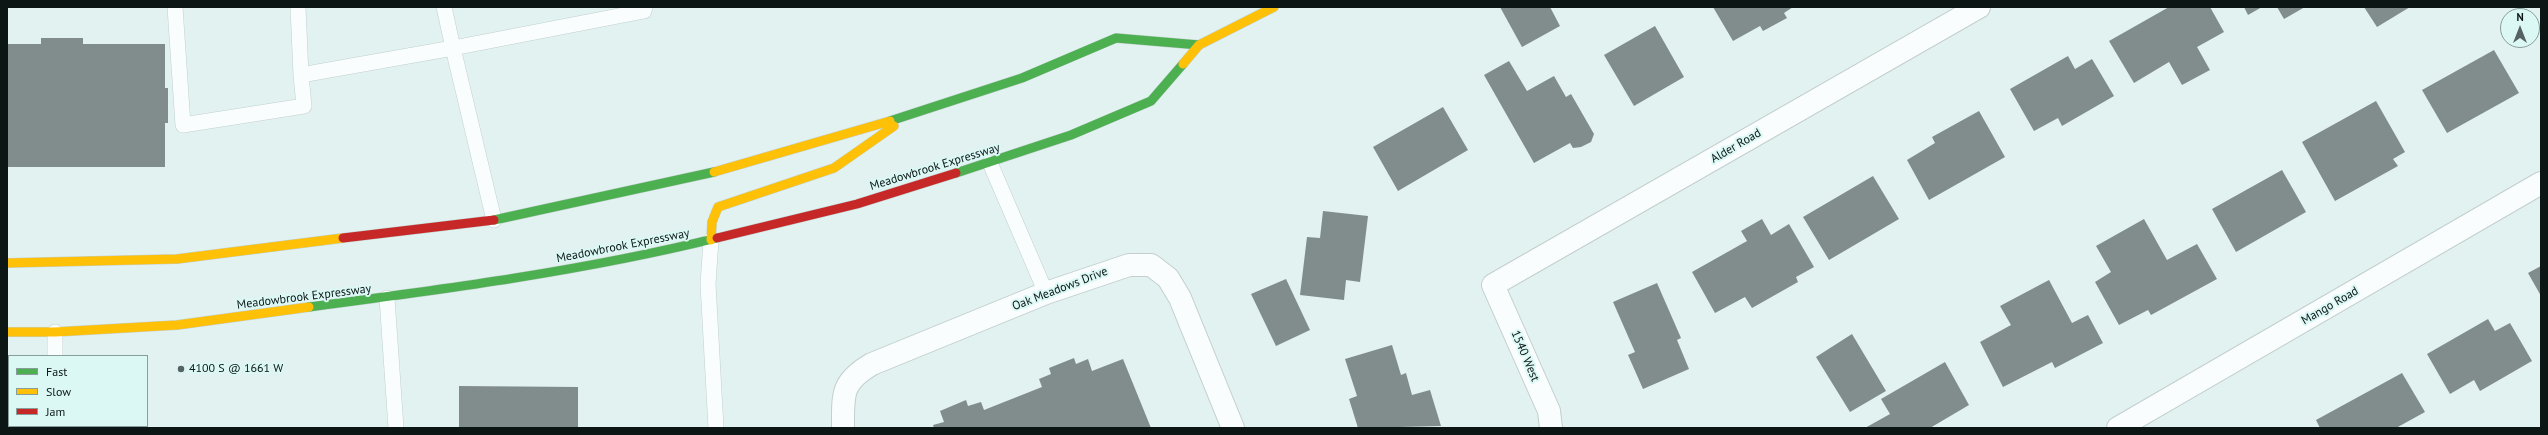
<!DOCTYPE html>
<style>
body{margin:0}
#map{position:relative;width:2548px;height:435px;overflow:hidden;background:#e1f2f0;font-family:"PT Sans",sans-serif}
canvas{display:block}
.frame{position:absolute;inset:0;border:8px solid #0b1615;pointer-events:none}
.legend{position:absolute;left:8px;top:355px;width:140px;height:72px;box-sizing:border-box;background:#dbf8f5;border:1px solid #889e9b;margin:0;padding:5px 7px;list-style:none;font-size:12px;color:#0b1615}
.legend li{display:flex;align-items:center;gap:8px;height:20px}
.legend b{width:20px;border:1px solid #889e9b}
.north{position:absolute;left:2500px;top:8px;width:40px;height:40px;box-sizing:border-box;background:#dbf8f5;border:1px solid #889e9b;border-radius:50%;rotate:0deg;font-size:11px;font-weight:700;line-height:16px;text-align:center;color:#0b1615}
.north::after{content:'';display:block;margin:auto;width:14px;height:18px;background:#566362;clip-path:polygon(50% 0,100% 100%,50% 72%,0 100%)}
</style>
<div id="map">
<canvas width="2548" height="435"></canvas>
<div class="frame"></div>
<ul class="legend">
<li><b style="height:5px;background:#4caf50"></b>Fast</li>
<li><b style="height:5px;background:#ffc107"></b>Slow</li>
<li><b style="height:5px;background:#c62828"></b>Jam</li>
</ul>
<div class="north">N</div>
</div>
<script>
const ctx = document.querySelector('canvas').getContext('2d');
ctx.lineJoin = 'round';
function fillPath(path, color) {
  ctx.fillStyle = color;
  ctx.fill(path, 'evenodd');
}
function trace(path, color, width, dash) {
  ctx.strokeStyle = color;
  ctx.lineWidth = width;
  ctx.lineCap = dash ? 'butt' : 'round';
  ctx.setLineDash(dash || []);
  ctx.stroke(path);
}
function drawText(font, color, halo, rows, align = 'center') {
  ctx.font = font + ' "PT Sans",sans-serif';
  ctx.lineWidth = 4;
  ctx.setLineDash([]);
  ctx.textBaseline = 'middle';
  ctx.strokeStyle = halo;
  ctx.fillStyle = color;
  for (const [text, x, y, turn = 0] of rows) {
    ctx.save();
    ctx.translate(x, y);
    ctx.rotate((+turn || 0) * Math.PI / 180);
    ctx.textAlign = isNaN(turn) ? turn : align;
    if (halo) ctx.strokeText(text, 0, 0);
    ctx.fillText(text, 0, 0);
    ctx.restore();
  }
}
fillPath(new Path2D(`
 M1500,7H1550L1560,26L1522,47Z
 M1713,7H1793L1784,13L1787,18L1763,31L1760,26L1733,41Z
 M2169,7H2210L2224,32L2197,47L2210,70L2182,85L2169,62L2134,83L2109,41Z
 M2244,7H2262L2248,15Z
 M2277,7H2305L2284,19Z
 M2364,7H2410L2377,27Z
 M1655,26L1684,77L1634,106L1604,55Z
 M41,38H83V44H165V88H168V123H165V167H7V44H41Z
 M2494,50L2519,93L2447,133L2422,90Z
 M2068,56L2075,69L2092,59L2114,96L2062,126L2058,118L2034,131L2010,89Z
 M1509,61L1527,91L1554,76L1566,97L1571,94L1594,134L1591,142L1581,147L1573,148L1570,143L1534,163L1484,75Z
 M2376,101L2405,152L2393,159L2398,166L2335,201L2302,142Z
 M1443,107L1468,150L1398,191L1373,147Z
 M1979,111L2005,157L1929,200L1907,160L1935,143L1932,137Z
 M2282,170L2306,212L2236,252L2212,209Z
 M1873,176L1899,219L1829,260L1803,217Z
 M1323,211L1368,216L1360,282L1346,280L1344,300L1300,295L1307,237L1320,238Z
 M1762,219L1771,235L1789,224L1814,267L1796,277L1798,282L1752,308L1745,297L1715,313L1692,272L1747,241L1741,231Z
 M2144,219L2167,260L2197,244L2217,279L2151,315L2148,310L2119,325L2095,282L2111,272L2096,246Z
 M2541,266V296L2528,273Z
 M1286,279L1310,330L1276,346L1251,294Z
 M2049,280L2072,323L2088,315L2103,343L2055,368L2052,362L2003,387L1980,342L2011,325L2000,306Z
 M1657,283L1681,338L1677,340L1689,369L1643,389L1628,355L1635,352L1613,302Z
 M2488,319L2495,331L2510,323L2532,361L2480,391L2474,380L2450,394L2427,354Z
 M1852,334L1886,391L1850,412L1816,357Z
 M1392,345L1401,375L1406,373L1412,395L1430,390L1441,426L1358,428L1349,399L1357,396L1345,359Z
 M1074,358L1076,364L1088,359L1092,371L1123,359L1151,428H934L933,425L944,422L940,411L966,400L968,406L981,402L984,410L1042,387L1039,379L1051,374L1049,368Z
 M1945,362L1969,405L1930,428H1865L1890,414L1881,399Z
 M2402,373L2425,412L2396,428H2320L2316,420Z
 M459,386L578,387V428H459Z
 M7,415H9V426H28V428H7Z`), '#818d8c');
const lane = new Path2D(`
 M175,7L183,125L304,106L301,75
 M298,7L301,75L453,48L494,220
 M444,7L453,48L644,11L645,7
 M990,163L1046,293
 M711,240L708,284L716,428
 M387,298L396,428
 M55,356V332
 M54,426V428`);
const street = new Path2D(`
 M843,428C843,394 841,382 872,364L1046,293L1129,265H1151L1168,278L1180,298L1233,428
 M1551,428L1549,411L1493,285L1979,7
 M2118,428L2541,183`);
const fast = new Path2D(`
 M890,121L1022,78L1116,38L1199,45
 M956,173L1071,135L1151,101L1183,64
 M494,220L714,172
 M309,307C446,289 583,271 717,238`);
const slow = new Path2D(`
 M1183,64L1199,45L1274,7
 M714,172L890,121
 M711,240L712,222L718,207L834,168L894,126
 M7,263L177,259L343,238
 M7,332H55L177,325L309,307`);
const jam = new Path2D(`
 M343,238L494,220
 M717,238L857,204L956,173`);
trace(lane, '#c2cfce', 16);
trace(street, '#c2cfce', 24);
trace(fast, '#c2cfce', 10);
trace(slow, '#c2cfce', 10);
trace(jam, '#c2cfce', 10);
trace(lane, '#fafdfd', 15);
trace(street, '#fafdfd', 22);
trace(fast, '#4caf50', 9);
trace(slow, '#ffc107', 9);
trace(jam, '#c62828', 9);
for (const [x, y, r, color] of [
 [181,369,4,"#566362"]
]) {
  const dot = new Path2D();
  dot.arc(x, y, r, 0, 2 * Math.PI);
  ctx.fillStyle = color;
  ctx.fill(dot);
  trace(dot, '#dbf8f5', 1.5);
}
drawText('12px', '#0b1615', '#dbf8f5', [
 ["Alder Road",1736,146,-30],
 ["Meadowbrook Expressway",935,167,-17],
 ["Meadowbrook Expressway",623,246,-11],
 ["Oak Meadows Drive",1060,289,-21],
 ["Meadowbrook Expressway",304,297,-7],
 ["Mango Road",2330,306,-30],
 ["1540 West",1525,356,67]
]);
drawText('12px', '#0b1615', '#dbf8f5', [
 ["4100 S @ 1661 W",189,369]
], 'left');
</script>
